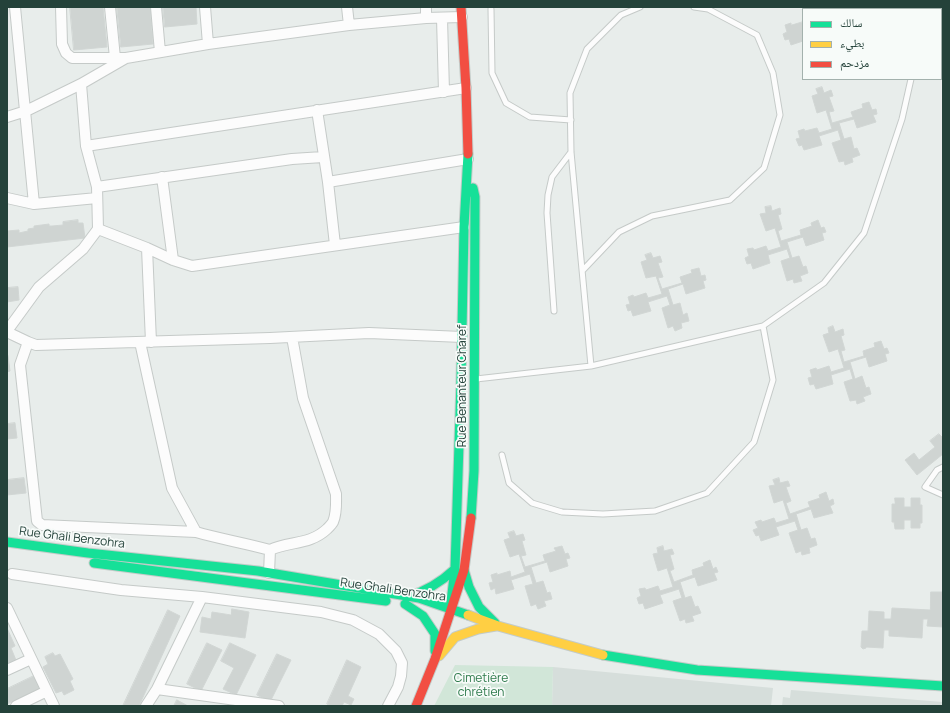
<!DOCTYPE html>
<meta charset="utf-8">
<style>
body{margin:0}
#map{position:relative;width:950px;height:713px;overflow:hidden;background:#e8edeb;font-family:Manrope,"Noto Naskh Arabic",sans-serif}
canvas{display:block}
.frame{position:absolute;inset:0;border:8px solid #24423a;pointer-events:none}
.legend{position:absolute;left:802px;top:8px;width:140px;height:72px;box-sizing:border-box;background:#f7fbf9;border:1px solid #a3b1ad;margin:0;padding:5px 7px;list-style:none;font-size:12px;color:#24423a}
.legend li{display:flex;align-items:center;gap:8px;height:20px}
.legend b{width:20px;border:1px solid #a3b1ad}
</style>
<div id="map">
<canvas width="950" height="713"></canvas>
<div class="frame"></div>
<ul class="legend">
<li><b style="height:5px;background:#16e098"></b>سالك</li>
<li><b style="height:5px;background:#ffcf43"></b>بطيء</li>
<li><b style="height:5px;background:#f24e42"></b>مزدحم</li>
</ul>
</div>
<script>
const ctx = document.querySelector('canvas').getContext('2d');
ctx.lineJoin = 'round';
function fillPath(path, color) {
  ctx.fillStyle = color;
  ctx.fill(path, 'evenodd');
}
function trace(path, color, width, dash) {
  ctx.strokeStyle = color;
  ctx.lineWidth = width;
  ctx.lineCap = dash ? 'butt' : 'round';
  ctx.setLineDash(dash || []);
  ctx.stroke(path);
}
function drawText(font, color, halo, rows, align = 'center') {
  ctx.font = font + ' Manrope,sans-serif';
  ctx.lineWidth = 3.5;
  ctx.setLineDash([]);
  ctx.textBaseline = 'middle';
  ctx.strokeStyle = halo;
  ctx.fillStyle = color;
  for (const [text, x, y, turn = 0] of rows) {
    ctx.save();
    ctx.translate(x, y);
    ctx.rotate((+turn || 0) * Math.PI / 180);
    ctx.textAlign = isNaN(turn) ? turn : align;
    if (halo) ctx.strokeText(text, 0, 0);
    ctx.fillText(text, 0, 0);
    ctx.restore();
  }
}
fillPath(new Path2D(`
 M553,667L773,688L771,706H552Z
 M791,690L943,702V706H782L783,697L790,698Z`), '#d6dedb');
fillPath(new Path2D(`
 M455,665L553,667L552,706H434Z`), '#d1e6d8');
const building = new Path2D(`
 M70,7H103L107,47L74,50Z
 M117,7H150L153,44L121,47Z
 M163,7H196L197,24L165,27Z
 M838,7H863L864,8L838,9Z
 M803,22V41L791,45L789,39L785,40L783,34L787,32L785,25L791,23V25Z
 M822,87L824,93L831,90L833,96L829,97L834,111L829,112L832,123L853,117L851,112L863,108L862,104L869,102L872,110L876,109L877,114L873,115L876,122L857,128L854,119L839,123L844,139L851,137L854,149L857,148L860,155L852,158L853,162L845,165L844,161L839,162L832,143L841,140L838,130L819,136L822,145L804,150L802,145L799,146L796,139L800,138L798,131L804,129L805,131L817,128L819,133L832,129L826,110L817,113L812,96L818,94L816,89Z
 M771,206L772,211L780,208L781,214L778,215L782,229L778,231L781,241L801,235L800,230L812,226L811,223L818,220L821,228L824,227L826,232L822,233L824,240L806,246L803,237L787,242L792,258L799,256L803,267L806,266L808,273L800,276L802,281L794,283L793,279L787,281L781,261L790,258L787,249L768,255L770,263L753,269L751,263L747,264L745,258L749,256L747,249L753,248L754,250L766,246L768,251L781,247L775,228L766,231L760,214L766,213L765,207Z
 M78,220V223H83L85,238L7,247V231L19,230V233L28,231V229L34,228V226L49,224V226H52L63,225V222Z
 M651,253L653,258L660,256L662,262L658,263L663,277L658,278L662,289L682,283L680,277L692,273L691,270L699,268L701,276L705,275L706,280L703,281L705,288L686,294L683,284L668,289L673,305L680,303L683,315L687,313L689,321L681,323L682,328L675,331L673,326L668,328L662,308L670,305L667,296L648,302L651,311L633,316L631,310L628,311L626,305L630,304L628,297L633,295L634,297L646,293L648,298L662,294L656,276L646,278L641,262L647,260L645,255Z
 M18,287L19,300L7,302V288Z
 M833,326L835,332L843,329L844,335L841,336L845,350L841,351L844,362L864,356L863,351L875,347L874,343L881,341L884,349L887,348L889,353L885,354L887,361L869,367L866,357L850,362L855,379L862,376L866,388L869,387L871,394L863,397L865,401L857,404L856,400L850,401L844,382L853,379L850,369L831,375L833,384L816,389L814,384L810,385L808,378L812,377L810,370L816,368L817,370L829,366L831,372L844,368L838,349L829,352L823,335L829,333L828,328Z
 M8,356L10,371L7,372V357Z
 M15,423L17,438L7,439V424Z
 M939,434L943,438V454L917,475L905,460L914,453L919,460L935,447L930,441Z
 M24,478L26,493L7,495V480Z
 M779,478L780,483L788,481L790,486L786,487L791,501L786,503L790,514L810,507L808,502L820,498L819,495L826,492L829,501L833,499L834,504L830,506L833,513L814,518L811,509L796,514L801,530L807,528L811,539L815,538L817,545L809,548L810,553L802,555L801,551L796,553L789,533L798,530L795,521L776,527L779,535L761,541L759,535L756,536L753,530L758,528L755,522L761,520L762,522L774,518L776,523L789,519L783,500L774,503L769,486L775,485L773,480Z
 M895,498H904V507H911V498H920V505H922V523H920V528H911V520H904V529H895L894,522H892V504H895Z
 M514,531L516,536L523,534L525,540L522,541L526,555L521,556L525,567L545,561L543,555L556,551L554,548L562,546L565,554L568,553L570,558L566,559L568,566L550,572L547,562L531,567L536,583L543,581L547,593L550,592L552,599L544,601L546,606L538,609L536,604L531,606L525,586L533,584L530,574L511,580L514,589L496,594L495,588L491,590L489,583L493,582L491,575L497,573V575L510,571L511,577L525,572L519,554L510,557L504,540L510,538L508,533Z
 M663,546L664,551L672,549L674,554L670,555L674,569L670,571L674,582L693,575L692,570L704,566L703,563L710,560L713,569L716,567L718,572L714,573L717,580L698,586L695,577L680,582L685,598L691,596L695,607L698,606L701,613L692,616L694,621L686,623L685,619L680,621L673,601L682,598L679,589L660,595L663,603L645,609L643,603L639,604L637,598L641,596L639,589L645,588L646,590L658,586L660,591L673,587L667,568L658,571L653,554L658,553L657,548Z
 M931,592H943V628V627L927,626L928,619H923L922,638L889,636V630H884L883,648L866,647V648L863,649L861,647L862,631H868L869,611L884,612V619H891L892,608L930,610Z
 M232,609L249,612L245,638L200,632L202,617L211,619L212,612L231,615Z
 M168,610L180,616L139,706H123Z
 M7,628L15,646L11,648L18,665L7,669Z
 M207,643L222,650L201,691L187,684Z
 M230,643L256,655L236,695L223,689L234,668L221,661Z
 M53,653L55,656L60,654L73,679L70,681L74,690L64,695L62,691L56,693L43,667L48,664L45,657Z
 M277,654L291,660L270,702L257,695Z
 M347,660L361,667L348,696L354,699L351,705L344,702L342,706H330L327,704Z
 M36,675L42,688L7,704V689Z
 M177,700L188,706H174Z`);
fillPath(building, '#cfd4d2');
trace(building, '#d1d6d4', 1);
const lane = new Path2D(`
 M491,9L492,73L506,103L530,117L571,120
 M927,9V7
 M583,270L619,232L652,216L730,200L764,168L780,115L773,73L757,35L708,9L694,7
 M554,311L547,213L548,195L552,177L571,152
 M591,366L571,152L570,93L587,49L621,15L640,7
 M476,379L591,366L763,326L824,283L864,233L902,119L911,79
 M502,455L509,483L532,503L562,512L603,514L655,511L707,493L754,442L773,380L763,326
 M943,467L937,470L925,487L943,495`);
const street = new Path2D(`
 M15,7L34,204
 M61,7L62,44L66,53L72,58H125
 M110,7L115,58
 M156,7L160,52
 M205,7L208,44
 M347,7L349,25
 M426,7V18
 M442,18L444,92
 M317,110L328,182L335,245
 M7,117L26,111L81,84
 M86,146L466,88
 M162,177L173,260
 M328,182L468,159
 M97,187L292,159L323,157
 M7,198L34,204L97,198
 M98,229L147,248L173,260L192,266L464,227
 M147,248L151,342
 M7,331L39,287L83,249L98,229L97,187L86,146L81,84L126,58L208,44L349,25L426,18L462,17
 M7,332L28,342L36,345L270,338L369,333L462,337
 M28,342L20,365L37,521L42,525L196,532
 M140,342L172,488L196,532C220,539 245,543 270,550L269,573
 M270,550C290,541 310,545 327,529C329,527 332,524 333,522C337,513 336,503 336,494L303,398L292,337
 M12,574L121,590L202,597L321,612L353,620L379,634L396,651L402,663L401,676L398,687L388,706
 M7,608L54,706
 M7,670L31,659
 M157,689L279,706
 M16,706L47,691
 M146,706L157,689L202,597`);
const fast = new Path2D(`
 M471,518L474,471L475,197L473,188
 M7,542L88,553L258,571L419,598L468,615
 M94,563L386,601
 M464,570L469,587L479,607L495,623
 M409,596C427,591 441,582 455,569
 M405,604L423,616L435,634V651
 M450,610L455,569L461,381L464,227L468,154
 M603,655L697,670L943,686`);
const slow = new Path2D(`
 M468,615L498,626L603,655
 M439,656L455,637L478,629L496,626`);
const jam = new Path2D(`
 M461,7L466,88L468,154
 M416,706L435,659L464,570L471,518`);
trace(lane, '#c5cac8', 7);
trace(street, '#c5cac8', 12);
trace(fast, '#c3cbc8', 11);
trace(slow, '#c3cbc8', 11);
trace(jam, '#c3cbc8', 11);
trace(lane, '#fcfcfc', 5);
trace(street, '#fcfcfc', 10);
trace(fast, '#16e098', 9);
trace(slow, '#ffcf43', 9);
trace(jam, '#f24e42', 9);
drawText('12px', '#24423a', '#f7fbf9', [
 ["Rue Benanteur Charef",463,386,-90],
 ["Rue Ghali Benzohra",72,538,7],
 ["Rue Ghali Benzohra",393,590,8]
]);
drawText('12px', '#2d7a4b', '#f7fbf9', [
 ["Cimetière",481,679],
 ["chrétien",481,693]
]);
</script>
